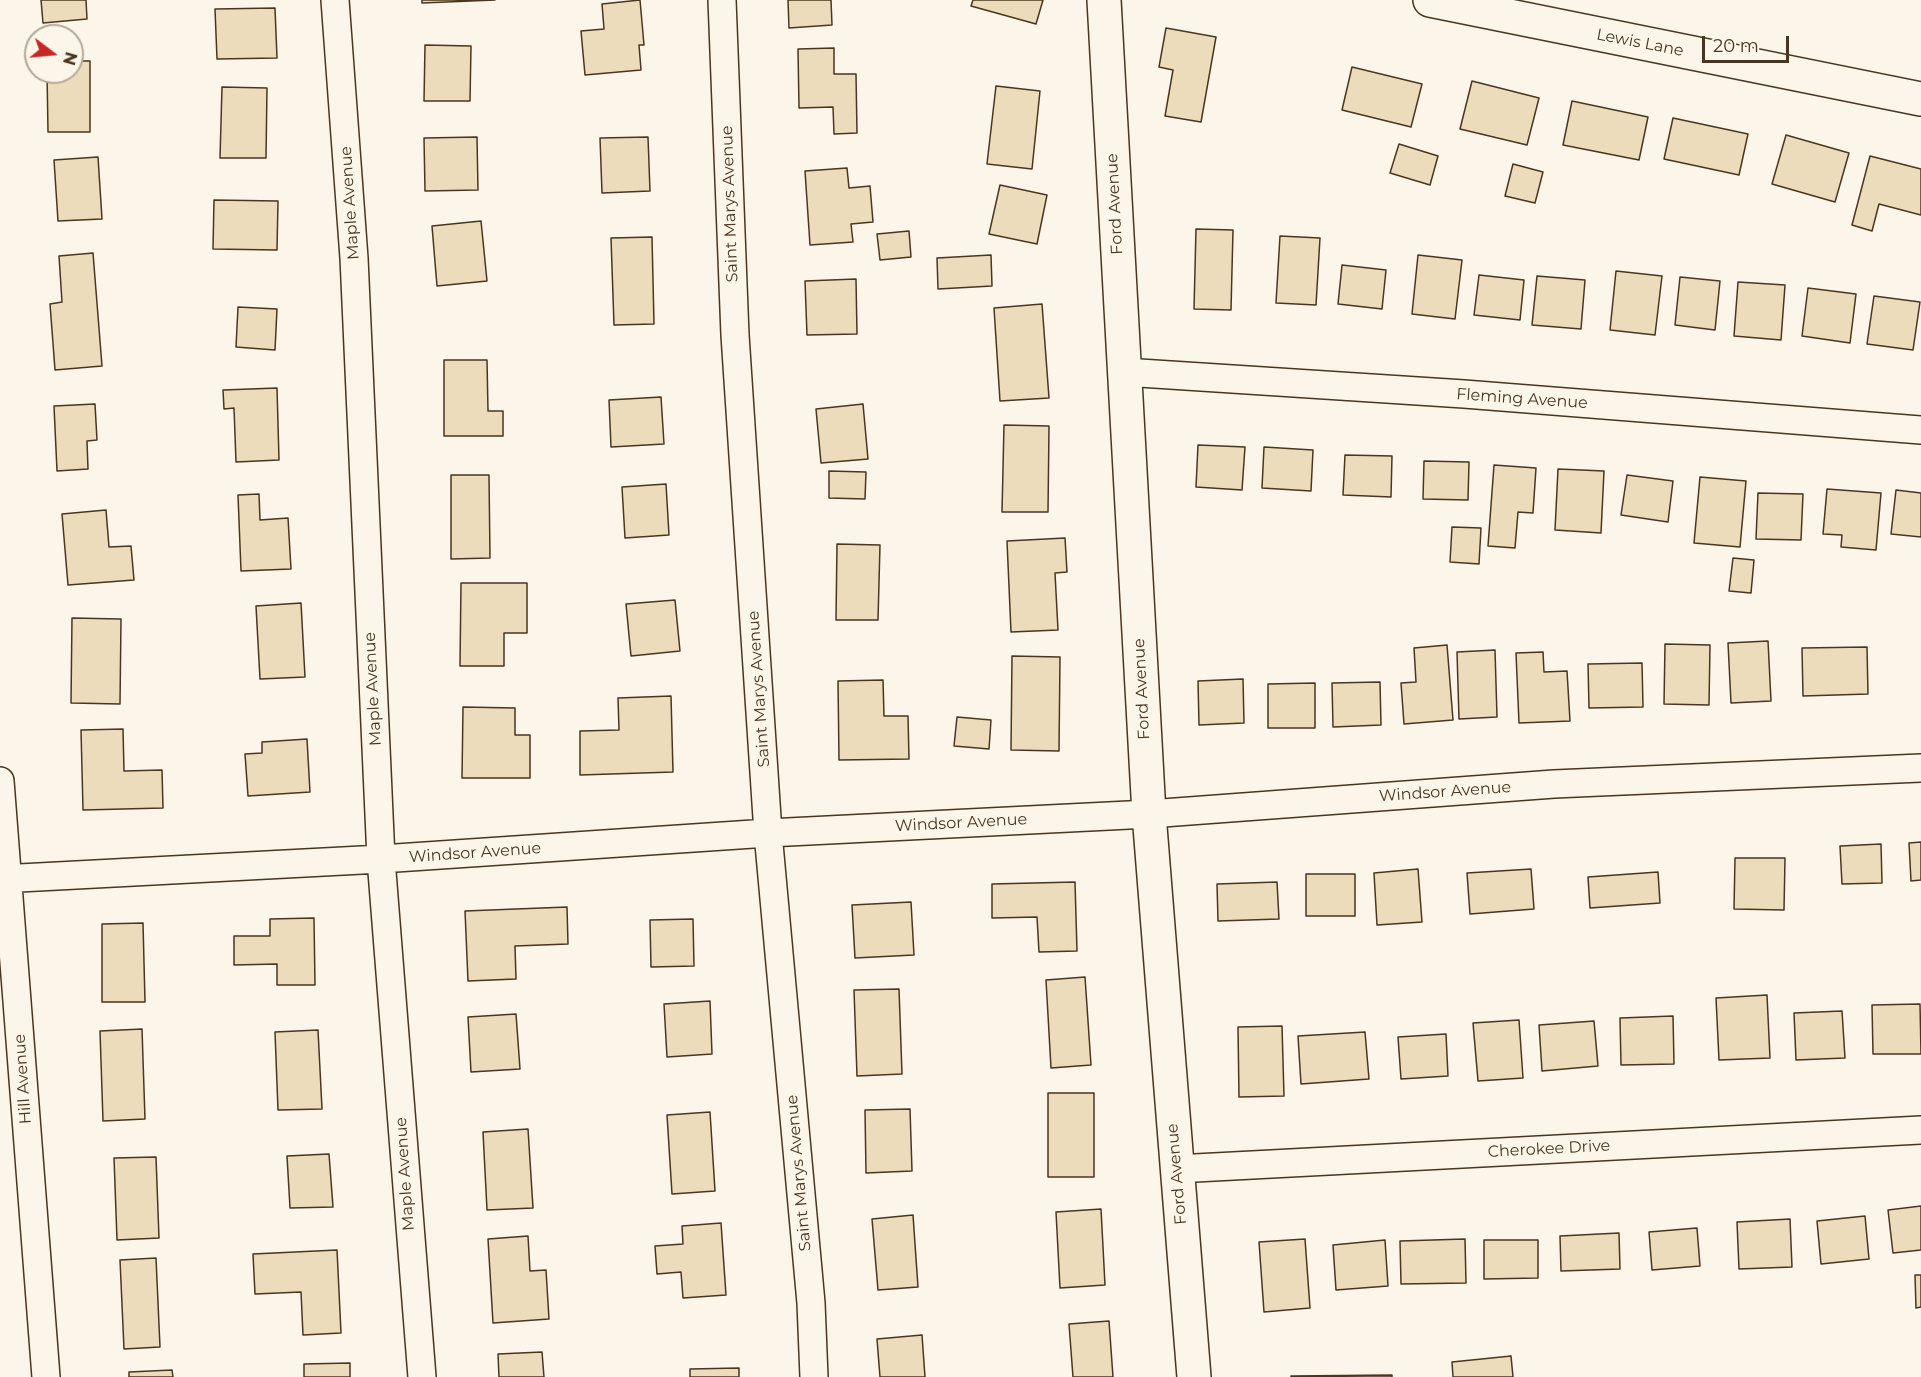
<!DOCTYPE html>
<style>
body{margin:0}
#map{position:relative;width:1921px;height:1377px;overflow:hidden;background:#fbf6e9;font-family:Montserrat,sans-serif}
canvas{display:block}
.north{position:absolute;left:24px;top:24px;width:60px;height:60px;box-sizing:border-box;background:#fbf6e9;border:2px solid #b4a999;border-radius:50%;rotate:106deg;font-size:16px;font-weight:700;line-height:24px;text-align:center;color:#4a3520}
.north::after{content:'';display:block;margin:auto;width:21px;height:27px;background:#c62828;clip-path:polygon(50% 0,100% 100%,50% 72%,0 100%)}
.scale{position:absolute;left:1702px;top:36px;width:87px;height:27px;box-sizing:border-box;border:3px solid #4a3520;border-top:0;padding-left:8px;font-size:18px;line-height:21px;white-space:nowrap;color:#4a3520;-webkit-text-stroke:4px #fbf6e9;paint-order:stroke}
</style>
<div id="map">
<canvas width="1921" height="1377"></canvas>
<div class="north">N</div>
<div class="scale">20 m</div>
</div>
<script>
const ctx = document.querySelector('canvas').getContext('2d');
ctx.lineJoin = 'round';
function fillPath(path, color) {
  ctx.fillStyle = color;
  ctx.fill(path, 'evenodd');
}
function trace(path, color, width, dash) {
  ctx.strokeStyle = color;
  ctx.lineWidth = width;
  ctx.lineCap = dash ? 'butt' : 'round';
  ctx.setLineDash(dash || []);
  ctx.stroke(path);
}
function drawText(font, color, halo, rows, align = 'center') {
  ctx.font = font + ' Montserrat,sans-serif';
  ctx.lineWidth = 4.5;
  ctx.setLineDash([]);
  ctx.textBaseline = 'middle';
  ctx.strokeStyle = halo;
  ctx.fillStyle = color;
  for (const [text, x, y, turn = 0] of rows) {
    ctx.save();
    ctx.translate(x, y);
    ctx.rotate((+turn || 0) * Math.PI / 180);
    ctx.textAlign = isNaN(turn) ? turn : align;
    if (halo) ctx.strokeText(text, 0, 0);
    ctx.fillText(text, 0, 0);
    ctx.restore();
  }
}
const building = new Path2D(`
 M41,0H86L87,19L43,23Z
 M422,0H495L422,3Z
 M640,0L644,45H639L641,70L585,75L581,31L604,29L602,4Z
 M788,0H831L832,25L789,28Z
 M973,0H1043L1036,24L971,6Z
 M275,8L277,58L217,59L215,9Z
 M1166,28L1216,37L1201,122L1165,116L1173,70L1159,67Z
 M425,45L471,46L470,101H424Z
 M834,48V74H856L857,133L834,134L833,107L799,108L798,49Z
 M72,61H90V132H48L47,72H72Z
 M1352,67L1422,84L1411,127L1342,110Z
 M1472,81L1539,98L1527,145L1460,129Z
 M996,86L1040,91L1032,169L987,164Z
 M222,87L267,88L266,158H220Z
 M1572,101L1648,117L1639,160L1563,145Z
 M1673,118L1748,134L1739,175L1664,159Z
 M1786,135L1849,153L1835,202L1772,184Z
 M477,137L478,190L425,191L424,138Z
 M648,137L650,191L602,193L600,138Z
 M1399,144L1438,156L1430,185L1390,173Z
 M1870,156L1921,169V215L1879,204L1872,231L1852,225Z
 M98,157L102,219L58,221L54,160Z
 M1513,164L1543,172L1535,203L1505,196Z
 M847,168L849,188L870,186L873,222L851,224L853,242L810,245L805,171Z
 M1000,185L1047,195L1037,244L989,234Z
 M214,200L278,201L277,250L213,249Z
 M481,221L487,281L437,286L432,226Z
 M1196,229L1233,230L1231,310L1194,309Z
 M909,231L911,257L880,260L877,234Z
 M1280,236L1320,238L1316,305L1276,303Z
 M652,237L654,324L614,325L611,238Z
 M93,253L102,366L55,370L50,304L62,302L59,256Z
 M991,255L992,286L938,289L937,258Z
 M1418,255L1462,260L1455,319L1412,314Z
 M1342,265L1386,270L1382,309L1338,304Z
 M1616,271L1662,276L1655,335L1610,330Z
 M1479,275L1524,280L1520,320L1474,315Z
 M1537,276L1585,280L1581,329L1532,325Z
 M1680,277L1720,281L1715,330L1675,325Z
 M856,279L857,334L807,335L805,281Z
 M1738,282L1785,285L1781,340L1734,336Z
 M1808,288L1856,294L1850,343L1802,336Z
 M1874,296L1920,302L1913,350L1867,344Z
 M1042,304L1049,398L1000,401L994,308Z
 M238,307L277,309L275,350L236,347Z
 M444,360H487L488,411H503V436H444Z
 M277,388L279,460L236,462L234,408L224,409L223,390Z
 M661,397L664,444L611,447L609,400Z
 M95,404L97,440L87,441L88,469L57,471L54,406Z
 M863,404L868,459L821,463L816,409Z
 M1004,425L1049,426L1048,512H1002Z
 M1198,445L1245,447L1242,490L1196,487Z
 M1264,447L1313,450L1311,491L1262,488Z
 M1345,455L1392,456L1391,497L1343,495Z
 M1424,461L1469,462L1468,500L1423,499Z
 M1494,465L1536,468L1533,513L1518,512L1515,548L1488,546Z
 M1558,469L1604,471L1601,533L1555,530Z
 M829,471L866,472L865,499L829,498Z
 M451,475H489L490,558L451,559Z
 M1627,475L1673,481L1668,522L1621,515Z
 M1700,477L1746,481L1740,547L1694,543Z
 M666,484L669,535L625,538L622,487Z
 M1827,489L1881,493L1876,550L1841,547L1842,535L1823,534Z
 M1896,490L1921,493V537L1891,534Z
 M1758,493L1803,494L1801,540L1756,539Z
 M259,494L260,520L288,518L291,569L241,571L238,495Z
 M106,510L109,547L131,546L134,580L68,585L62,514Z
 M1452,527L1481,528L1479,564L1450,562Z
 M1065,538L1067,572L1055,573L1058,630L1011,632L1007,541Z
 M837,544L880,545L878,620H836Z
 M1733,558L1754,560L1751,593L1729,591Z
 M461,583H527V633H504V666H460Z
 M675,600L680,651L631,656L626,604Z
 M301,603L305,677L260,679L256,606Z
 M72,618L121,619L120,704L71,703Z
 M1768,641L1771,701L1731,703L1728,643Z
 M1665,644L1710,645L1709,705L1664,704Z
 M1447,645L1453,720L1404,724L1401,683L1416,682L1414,648Z
 M1867,647L1868,694L1803,696L1802,648Z
 M1495,650L1497,717L1459,719L1457,652Z
 M1543,652L1544,672L1567,671L1570,721L1519,723L1516,653Z
 M1012,656L1060,657L1059,751L1011,750Z
 M1642,663L1643,707L1589,708L1588,664Z
 M1243,679L1244,723L1199,725L1198,681Z
 M883,680L884,716H908L909,759L839,760L838,681Z
 M1380,682L1381,725L1333,727L1332,683Z
 M1315,683V728H1268V684Z
 M671,696L673,772L580,775V731L619,730L618,698Z
 M463,707L515,708V735H530V778H462Z
 M957,717L991,720L989,749L954,746Z
 M123,729L124,771L162,770L163,808L83,810L81,730Z
 M307,739L310,792L248,796L245,754L262,753V742Z
 M1921,842V880L1911,881L1909,843Z
 M1881,844L1882,883L1842,884L1840,846Z
 M1735,858H1785L1784,910L1734,909Z
 M1418,869L1422,922L1377,925L1374,873Z
 M1531,869L1534,909L1470,914L1467,873Z
 M1658,872L1660,903L1590,908L1588,877Z
 M1306,874H1355V916H1306Z
 M1075,882L1077,951L1039,952L1037,917L992,918V884Z
 M1277,882L1279,919L1218,921L1217,884Z
 M911,902L914,955L855,958L852,905Z
 M567,907L568,944L515,946L516,979L468,981L465,911Z
 M314,918L315,985H277V964L234,965V936H270V919Z
 M693,919L694,966L651,967L650,920Z
 M143,923L145,1002H102V924Z
 M1085,977L1091,1065L1051,1068L1046,980Z
 M899,989L902,1074L857,1076L854,990Z
 M1767,995L1770,1058L1719,1060L1716,998Z
 M710,1001L712,1054L667,1057L664,1004Z
 M1920,1004L1921,1054H1873L1872,1005Z
 M1842,1011L1845,1058L1796,1060L1794,1013Z
 M516,1014L520,1069L471,1072L468,1017Z
 M1673,1016L1674,1064L1621,1065L1620,1018Z
 M1519,1020L1523,1078L1478,1081L1473,1023Z
 M1594,1021L1598,1066L1542,1071L1539,1025Z
 M1282,1026L1284,1096L1239,1097L1238,1027Z
 M142,1029L145,1119L103,1121L100,1031Z
 M318,1030L322,1109L278,1110L275,1032Z
 M1365,1032L1369,1079L1301,1084L1298,1036Z
 M1446,1034L1448,1076L1401,1079L1398,1037Z
 M1048,1093H1094V1177H1048Z
 M910,1109L912,1171L866,1173L865,1110Z
 M710,1112L715,1191L672,1194L667,1115Z
 M528,1129L533,1208L487,1210L483,1132Z
 M329,1154L333,1207L290,1208L287,1156Z
 M156,1157L159,1238L117,1240L114,1158Z
 M1921,1206V1250L1893,1253L1888,1210Z
 M1101,1209L1105,1285L1060,1288L1056,1212Z
 M913,1215L918,1287L878,1290L872,1219Z
 M1865,1216L1869,1259L1821,1264L1817,1221Z
 M1790,1219L1792,1267L1739,1269L1737,1222Z
 M721,1223L726,1295L683,1298L681,1272L657,1274L655,1246L683,1244L682,1226Z
 M1697,1228L1700,1266L1652,1270L1649,1232Z
 M1619,1233L1620,1269L1561,1271L1560,1236Z
 M528,1236L530,1271L546,1270L549,1319L493,1323L488,1239Z
 M1305,1239L1310,1308L1264,1312L1259,1242Z
 M1465,1239L1466,1283L1401,1284L1400,1241Z
 M1385,1240L1388,1286L1336,1290L1333,1245Z
 M1484,1240H1538V1278L1484,1279Z
 M337,1250L341,1333L303,1335L301,1292L255,1294L253,1254Z
 M156,1258L160,1347L124,1349L120,1260Z
 M1915,1275H1921V1307L1916,1308Z
 M1109,1321L1113,1377H1073L1069,1324Z
 M922,1335L925,1377H880L877,1339Z
 M542,1352L544,1377H499L498,1354Z
 M1511,1356L1513,1377H1453L1452,1362Z
 M350,1363V1377H304V1364Z
 M739,1368V1377H690V1369Z
 M172,1370L173,1377H129V1372Z
 M1392,1375V1377H1291V1376Z`);
fillPath(building, '#ecdcbc');
trace(building, '#4a3520', 1.5);
const street = new Path2D(`
 M335,0L354,258L381,859L422,1377
 M722,0L735,335L768,833L811,1303L814,1377
 M1124,372L1464,394L1921,430
 M0,781L46,1377
 M0,879L381,859L768,833L1149,814L1554,784L1921,768
 M1176,1169L1921,1130`);
const secondary = new Path2D(`
 M1104,0L1149,814L1194,1377
 M1430,0L1921,99`);
trace(street, '#4a3520', 30);
trace(secondary, '#4a3520', 36);
trace(street, '#fbf6e9', 27);
trace(secondary, '#fbf6e9', 33);
drawText('16px', '#4a3520', '#fbf6e9', [
 ["Lewis Lane",1640,43,11],
 ["Maple Avenue",350,203,-94],
 ["Saint Marys Avenue",730,204,-92],
 ["Ford Avenue",1115,204,-93],
 ["Fleming Avenue",1522,399,4],
 ["Maple Avenue",373,689,-93],
 ["Saint Marys Avenue",759,689,-94],
 ["Ford Avenue",1142,689,-93],
 ["Windsor Avenue",1445,792,-4],
 ["Windsor Avenue",961,823,-3],
 ["Windsor Avenue",475,853,-4],
 ["Hill Avenue",23,1079,-94],
 ["Cherokee Drive",1549,1149,-3],
 ["Saint Marys Avenue",799,1173,-95],
 ["Maple Avenue",405,1174,-94],
 ["Ford Avenue",1177,1174,-95]
]);
</script>
